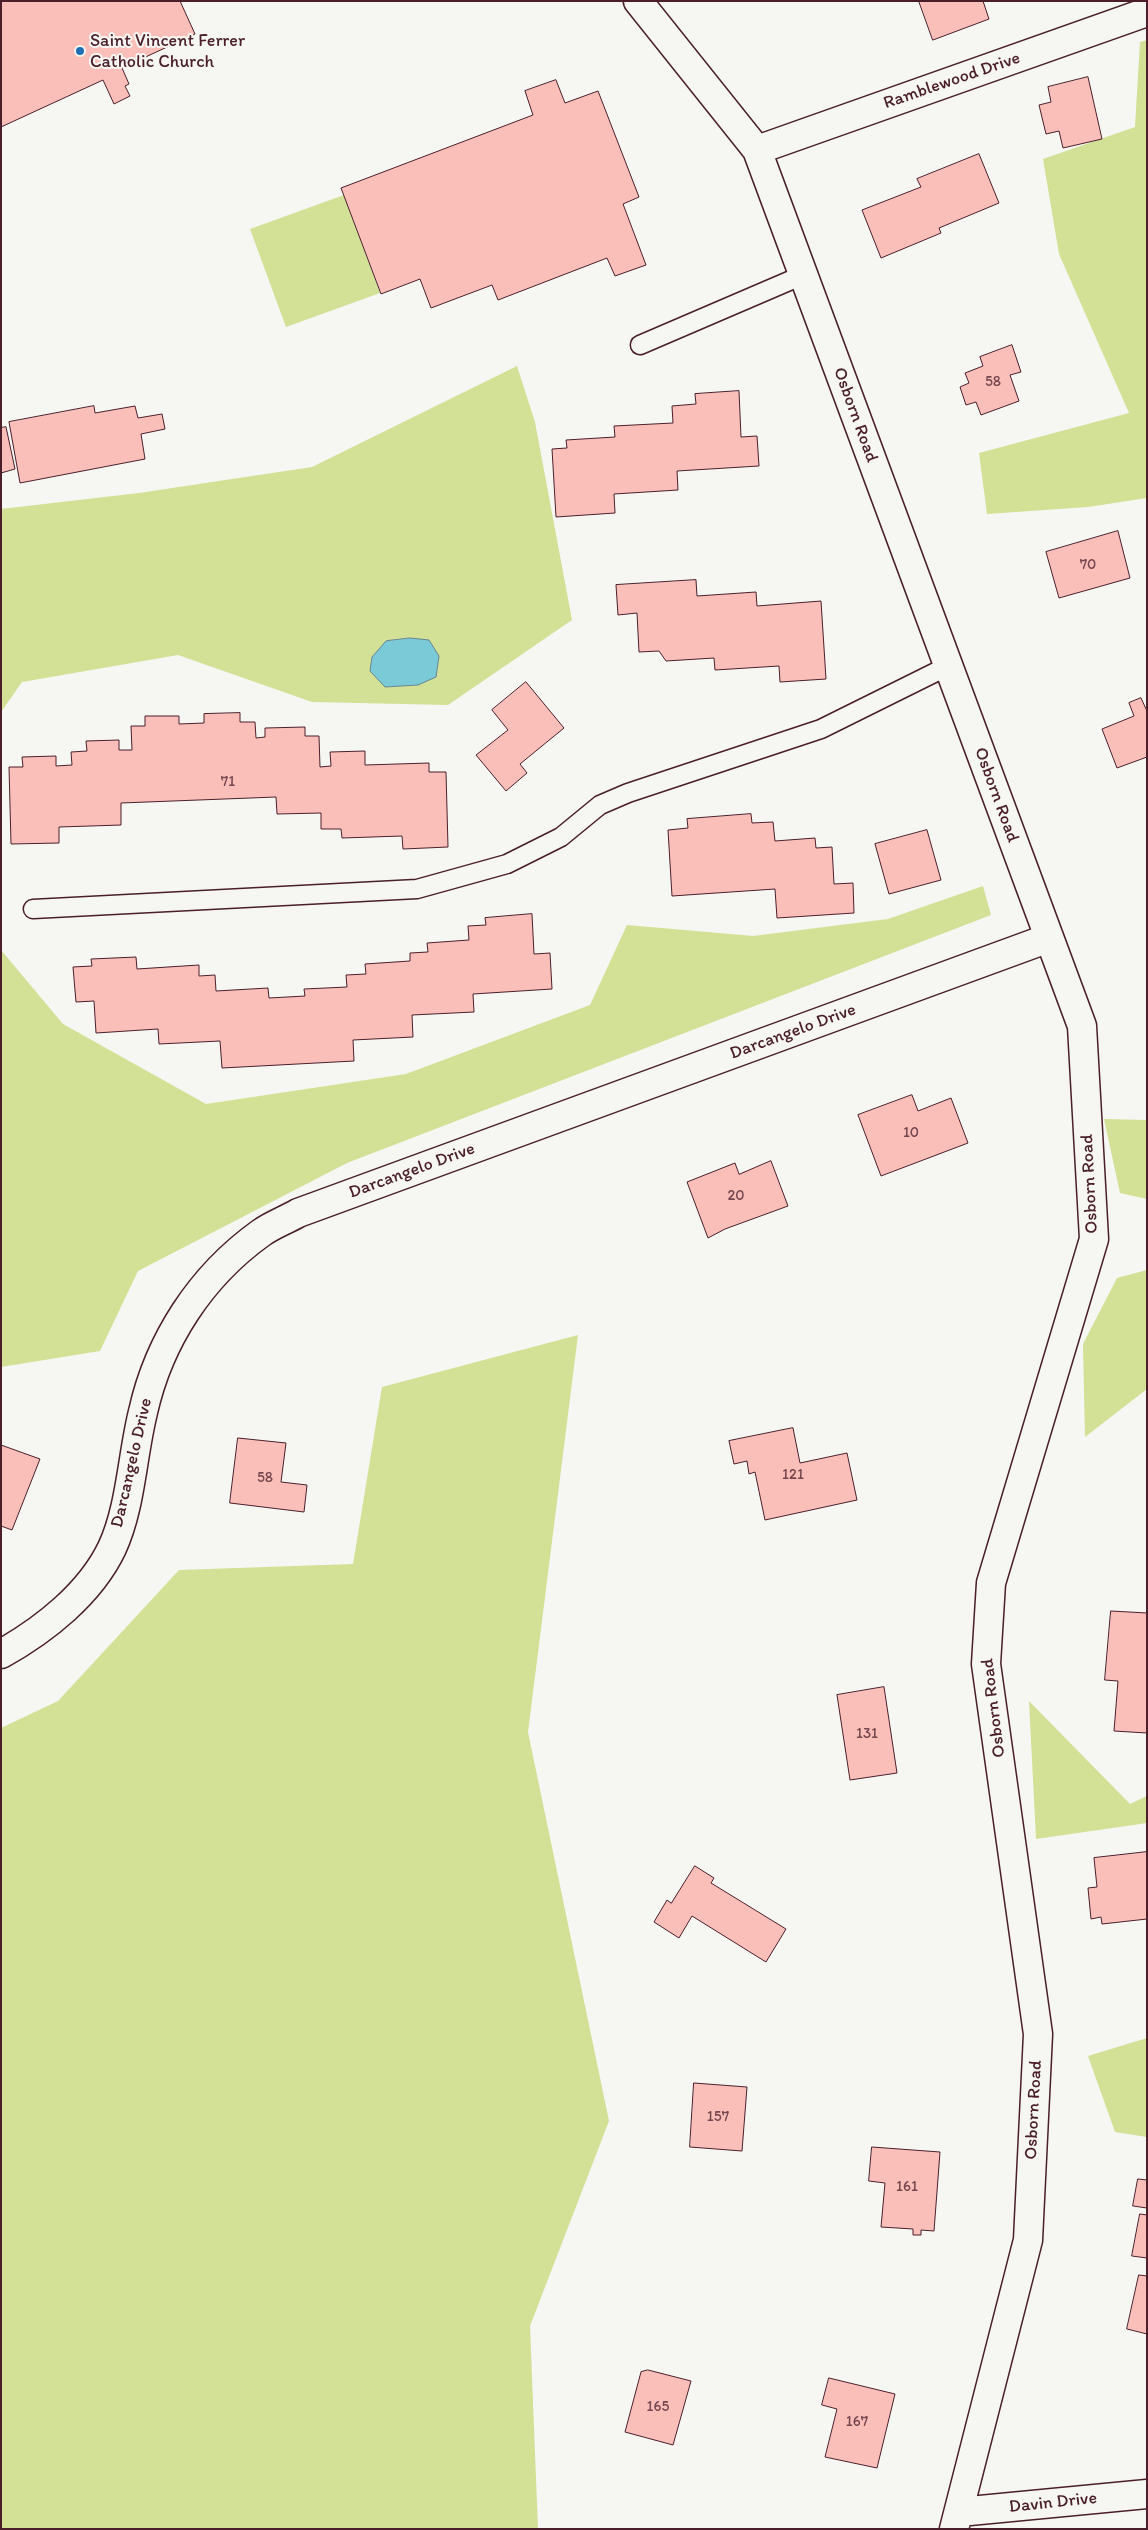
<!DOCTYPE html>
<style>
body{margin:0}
#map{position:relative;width:1148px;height:2530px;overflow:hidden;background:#f6f6f2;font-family:Itim,sans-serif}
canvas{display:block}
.frame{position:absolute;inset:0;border:2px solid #4a1f2b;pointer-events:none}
</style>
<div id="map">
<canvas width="1148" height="2530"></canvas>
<div class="frame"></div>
</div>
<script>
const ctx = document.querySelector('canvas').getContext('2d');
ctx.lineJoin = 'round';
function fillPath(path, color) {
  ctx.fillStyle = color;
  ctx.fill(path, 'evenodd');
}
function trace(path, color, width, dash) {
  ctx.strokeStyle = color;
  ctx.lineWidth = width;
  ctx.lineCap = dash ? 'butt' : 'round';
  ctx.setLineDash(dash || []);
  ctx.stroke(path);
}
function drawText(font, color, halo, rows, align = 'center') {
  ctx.font = font + ' Itim,sans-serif';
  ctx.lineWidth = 4;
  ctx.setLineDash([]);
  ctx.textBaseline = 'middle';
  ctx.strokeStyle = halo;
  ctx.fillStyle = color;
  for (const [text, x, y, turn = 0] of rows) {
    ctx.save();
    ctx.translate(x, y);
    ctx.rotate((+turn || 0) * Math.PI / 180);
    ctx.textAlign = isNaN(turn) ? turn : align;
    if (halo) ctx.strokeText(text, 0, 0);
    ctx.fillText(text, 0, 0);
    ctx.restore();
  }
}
fillPath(new Path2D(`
 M1147,40V498L1088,507L987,514L979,453L1129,413L1059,254L1043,159L1135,127L1140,42Z
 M344,195L380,293L286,327L250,229Z
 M517,366L535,422L572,620L448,705L312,702L178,655L22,682L1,712V509L139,493L312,467Z
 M983,886L991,915L347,1163L138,1271L100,1351L1,1367V950L63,1024L206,1104L406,1074L590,1005L627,925L753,936L888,919Z
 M1104,1119L1147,1120V1199L1120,1193Z
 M1147,1270V1389L1085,1437L1083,1344L1117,1278Z
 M578,1335L528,1732L609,2121L530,2326L538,2529H1V1728L58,1701L179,1570L353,1564L382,1387Z
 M1029,1701L1130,1804L1147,1796V1823L1036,1839Z
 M1147,2038V2137L1115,2132L1088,2056Z`), '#d2e195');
const water = new Path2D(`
 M410,638L429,640L439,656L436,677L418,685L385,687L370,671L372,657L386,641Z`);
fillPath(water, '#7bcad8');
trace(water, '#678693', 1);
const building = new Path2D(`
 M1,1H180L195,34L122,68L129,84L125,86L130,96L114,104L103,80L1,127Z
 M919,1H983L989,19L933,40Z
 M1088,77L1102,139L1063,148L1059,131L1046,134L1039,105L1051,102L1048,87Z
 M556,80L565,103L598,91L639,197L623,204L646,265L615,276L607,258L498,300L492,285L431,308L420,279L381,294L341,188L533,115L525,91Z
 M979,154L999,203L939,228L941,233L881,258L862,210L921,187L917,179Z
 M1012,345L1021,372L1010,375L1019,401L981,415L976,402L966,405L960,387L969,383L965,373L983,366L980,357Z
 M739,391L741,437L757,436L759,466L677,471L678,490L614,494L615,513L556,517L552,449L567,448L566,440L615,437L614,426L673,423L672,406L696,404L695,394Z
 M94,406L95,413L135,406L138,418L162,414L165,429L141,434L145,459L20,483L9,422Z
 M6,427L15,469L1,473V428Z
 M1118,531L1130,578L1059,598L1046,552Z
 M696,580L697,596L756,592L757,606L821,601L826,679L780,682L779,666L715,670L714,658L666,661L659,651L639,652L637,613L618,615L616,585Z
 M526,682L564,728L520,764L527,773L506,791L476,755L508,730L492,710Z
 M1141,698L1147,711V757L1117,768L1102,729L1134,716L1129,703Z
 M240,713V722H255L256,738L265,737V728L305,727V736H319L320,767L331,766L330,752L365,751V765L429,763V772H446L448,847L403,849L402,836L342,838L341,829H321V813L277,814L276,797L121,803V825L59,827V843L11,844L9,767H23L22,757L56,756V766L72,765L71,752L87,751L86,741L119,740V750H132L131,726H145V716H179V724L204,723V714Z
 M751,814L752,823L773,822L775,841L815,838L816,848L832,847L834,884L853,883L854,913L777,918L775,889L672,896L668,830L688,828L687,819Z
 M927,830L941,880L889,894L875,844Z
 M532,914L534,954L550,953L552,989L473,994L474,1012L412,1015L413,1037L353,1040L354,1061L222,1068L220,1041L159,1044L158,1029L96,1033L94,1001L76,1002L73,967L92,966L91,959L136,957L137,969L199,965V976L215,975L216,991L268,988L269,998L305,996L304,989L347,987L346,975L366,974L365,964L410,961V953L428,952L427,943L469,940L468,926L486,925L485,918Z
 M912,1095L918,1111L951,1098L968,1143L881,1176L858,1115Z
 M771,1161L788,1206L725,1229L708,1238L687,1182L735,1163L739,1174Z
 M793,1428L800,1463L847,1453L857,1500L765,1520L755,1472L749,1474L747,1461L734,1464L729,1441Z
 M238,1438L286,1443L281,1482L307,1485L304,1512L230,1503Z
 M1,1445L40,1459L12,1530L1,1526Z
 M1111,1611L1147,1613V1733L1114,1731L1118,1681L1105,1680Z
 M884,1687L897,1773L850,1780L837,1695Z
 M1147,1852V1919L1102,1924L1101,1917L1091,1919L1088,1888L1097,1887L1094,1858Z
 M695,1866L714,1878L711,1883L786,1929L766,1962L692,1916L679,1938L654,1922L667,1900L671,1903Z
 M694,2083L747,2087L742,2151L690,2147Z
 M872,2147L940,2152L934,2231L921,2230V2235H913V2229L881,2227L885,2183L869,2181Z
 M1138,2179L1147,2180V2208L1133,2206Z
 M1140,2214L1147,2215V2258L1132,2256Z
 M1139,2275L1147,2276V2334L1127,2329Z
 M648,2370L691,2381L673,2445L625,2432L641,2372Z
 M829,2378L895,2394L877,2468L825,2457L837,2409L822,2405Z`);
fillPath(building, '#fbbfb9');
trace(building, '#4a1f2b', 1);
const service = new Path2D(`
 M640,345L803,275
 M33,909L417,889L507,864L561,837L600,805L628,793L821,729L948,666`);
const minor = new Path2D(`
 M638,1L757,150L1082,1026L1094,1239L991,1583L986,1664L1038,2034L1028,2240L954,2529
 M757,150L1147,12
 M1,1654C44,1630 90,1594 112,1548C131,1507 132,1456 143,1412C159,1340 201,1276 261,1233C272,1225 286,1220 298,1213L1049,938
 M959,2512L1147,2494`);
trace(service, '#4a1f2b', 21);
trace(minor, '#4a1f2b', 31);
trace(service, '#f6f6f2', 18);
trace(minor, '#f6f6f2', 28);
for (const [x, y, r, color] of [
 [80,51,5,"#1f6fb2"]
]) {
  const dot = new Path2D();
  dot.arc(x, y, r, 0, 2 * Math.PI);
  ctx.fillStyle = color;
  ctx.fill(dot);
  trace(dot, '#f6f6f2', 2);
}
drawText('15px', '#76474e', null, [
 ["58",993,382],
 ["70",1088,565],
 ["71",228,782],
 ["10",911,1133],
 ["20",736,1196],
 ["121",793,1475],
 ["58",265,1478],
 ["131",867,1734],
 ["157",718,2117],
 ["161",907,2187],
 ["165",658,2407],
 ["167",857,2422]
]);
drawText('18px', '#4a1f2b', '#f6f6f2', [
 ["Saint Vincent Ferrer",90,41],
 ["Catholic Church",90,62]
], 'left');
drawText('18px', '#4a1f2b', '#f6f6f2', [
 ["Ramblewood Drive",952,81,-19],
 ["Osborn Road",855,415,70],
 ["Osborn Road",996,795,70],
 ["Darcangelo Drive",793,1032,-20],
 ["Darcangelo Drive",412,1171,-20],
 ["Osborn Road",1090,1184,-93],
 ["Darcangelo Drive",132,1463,-77],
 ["Osborn Road",994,1708,-97],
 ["Osborn Road",1034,2110,-87],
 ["Davin Drive",1053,2503,-6]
]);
</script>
